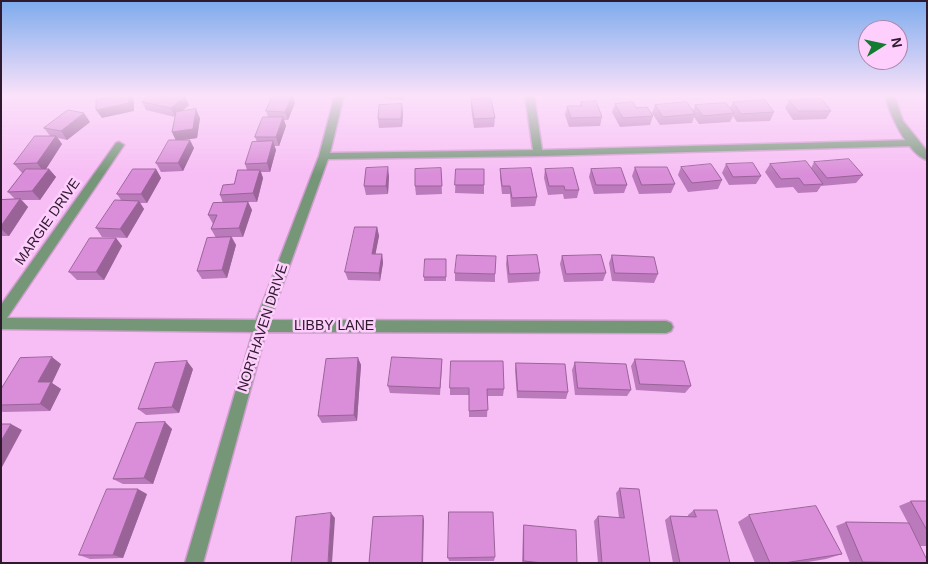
<!DOCTYPE html>
<style>
body{margin:0}
#map{position:relative;width:928px;height:564px;overflow:hidden;background:#f7bef5;font-family:Arial,sans-serif}
canvas{display:block}
.frame{position:absolute;inset:0;border:2px solid #2e192e;pointer-events:none}
.north{position:absolute;left:858px;top:20px;width:50px;height:50px;box-sizing:border-box;background:#fecffc;border:1px solid #ab86aa;border-radius:50%;rotate:80deg;font-size:14px;font-weight:700;line-height:20px;text-align:center;color:#2e192e}
.north::after{content:'';display:block;margin:auto;width:18px;height:22px;background:#137c30;clip-path:polygon(50% 0,100% 100%,50% 72%,0 100%)}
</style>
<div id="map">
<canvas width="928" height="564"></canvas>
<div class="frame"></div>
<div class="north">N</div>
</div>
<script>
const ctx = document.querySelector('canvas').getContext('2d');
ctx.lineJoin = 'round';
function trace(path, color, width, dash) {
  ctx.strokeStyle = color;
  ctx.lineWidth = width;
  ctx.lineCap = dash ? 'butt' : 'round';
  ctx.setLineDash(dash || []);
  ctx.stroke(path);
}
function fillPath(path, color) {
  ctx.fillStyle = color;
  ctx.fill(path, 'evenodd');
}
function drawText(font, color, halo, rows, align = 'center') {
  ctx.font = font + ' Arial,sans-serif';
  ctx.lineWidth = 5;
  ctx.setLineDash([]);
  ctx.textBaseline = 'middle';
  ctx.strokeStyle = halo;
  ctx.fillStyle = color;
  for (const [text, x, y, turn = 0] of rows) {
    ctx.save();
    ctx.translate(x, y);
    ctx.rotate((+turn || 0) * Math.PI / 180);
    ctx.textAlign = isNaN(turn) ? turn : align;
    if (halo) ctx.strokeText(text, 0, 0);
    ctx.fillText(text, 0, 0);
    ctx.restore();
  }
}
const minor = new Path2D(`
 M335,95H344L330,153L533,150L525,95H534L542,150L912,140L917,143L912,146L538,156L328,159L270,320L666,321L671,323L673,327L671,331L666,333L266,332L203,563H185L253,332L1,329V305L116,143L119,142L124,145L7,318L256,320L319,156Z`);
const tertiary = new Path2D(`
 M885,95H894L903,121L927,151V160C908,154 889,114 885,95Z`);
trace(minor, '#cf9dcd', 3);
trace(tertiary, '#cf9dcd', 3);
fillPath(minor, '#759778');
fillPath(tertiary, '#759778');
fillPath(new Path2D(`
 M273,95H298V96H293L295,103L288,120H284L286,126L279,146H274L276,150L270,172H261L263,178L257,202H248L252,210L243,237H232L236,245L227,278L202,279L197,271L216,238L211,229L213,224L208,215L223,203L220,195L234,184L247,170L245,164L257,142L255,137L268,117L266,111Z
 M382,95H405L404,100L383,99Z
 M471,95H491V99L495,118L494,127L474,128L471,108Z
 M789,100L831,111L826,119L793,120L785,108Z
 M142,102L189,105L182,111L200,118L197,138L182,140L194,148L183,171L161,172L156,163L176,140L172,132L175,117L146,110Z
 M581,102L602,117L600,126L569,127L565,115L567,106H580Z
 M733,102L774,112L770,121L737,122L733,116L730,122L699,124L694,117L692,123L660,125L652,113L655,105L693,111L695,105L730,108Z
 M402,104L403,113L402,127L379,128L378,119Z
 M615,104L636,108L653,116L650,125L620,127L612,112Z
 M90,122L67,140L58,138L62,144L46,169H49L56,177L40,200H22L28,207L9,236H1V200L15,199L8,192L23,173H22L14,164L50,136L44,128Z
 M814,162L863,175L856,183L821,186L817,192L798,193L793,187L776,188L765,172L770,164L811,168Z
 M726,164L761,176L756,184L729,185L722,173Z
 M635,167L675,184L671,193L639,194L632,176Z
 M681,167L722,180L718,189L688,192L678,175Z
 M441,168L442,194L416,195L415,186Z
 M156,169L161,178L147,203H140L144,209L127,238L102,237L96,228L121,200L117,194Z
 M456,169L484,185V194L455,193Z
 M500,169L537,197L535,206L511,207L510,194H502L500,177Z
 M545,169L579,190L577,198L564,199L563,194L548,195L544,178Z
 M591,169L627,185L624,193L594,194L589,177Z
 M389,176L388,194L366,195L364,186Z
 M377,227L379,236L375,254H382L383,263L380,281L348,280L345,272Z
 M116,238L122,246L104,280H77L69,272Z
 M612,255L658,274L654,283L612,281L609,263Z
 M507,256L540,273L539,281L508,283L506,264Z
 M562,256L606,273L603,281L564,282L560,264Z
 M446,259V281H424V277Z
 M455,273L495,274V282L455,281Z
 M358,358L361,365L357,421L322,423L318,416Z
 M442,359V366L440,395L390,393L388,386Z
 M635,359L691,386L685,393L636,390L631,366Z
 M575,362L631,390L627,396L575,395L572,370Z
 M516,363L568,392L566,399L517,398L515,370Z
 M61,364L52,383L61,389L50,411L3,412L1,411V389Z
 M193,369L179,413L146,415L138,409Z
 M450,388L504,389L503,396H488L487,417H469V395H450Z
 M165,422L172,429L153,484H123L113,479Z
 M620,488L650,563H598L594,521L598,516L619,518L616,493Z
 M147,494L123,558L90,559L79,555Z
 M911,501H927V546H920L927,563H850L836,526L846,522L908,523L899,506Z
 M694,510L730,563H673L665,520L670,516H688V515Z
 M749,515L842,554L826,559L802,563H755L738,522Z
 M524,525L577,563H522L523,529Z
 M495,557L494,561H449L448,558Z`), '#bb7abb');
fillPath(new Path2D(`
 M129,95H131L134,101V111L102,118L96,110Z
 M292,95L295,103L288,120L285,112Z
 M185,96L189,105L175,117L171,108Z
 M402,104L403,113L402,127L401,119Z
 M196,109L200,118L197,138L176,141L172,132Z
 M84,113L90,122L67,140L61,131Z
 M283,117L286,126L279,146L276,137Z
 M56,136L62,144L44,172L37,163Z
 M190,140L194,148L183,171L178,163Z
 M273,141L276,150L270,172L267,163Z
 M388,167L389,176L388,194L386,186Z
 M49,169L56,177L40,200L32,191Z
 M156,169L161,178L147,203L141,194Z
 M260,170L263,178L257,202L253,193Z
 M20,199L28,207L9,236L1,229V226Z
 M139,201L144,209L127,238L120,229Z
 M248,202L252,210L243,237L239,228Z
 M377,227L379,236L374,262L372,254Z
 M231,237L236,245L227,278L222,270Z
 M116,238L122,246L104,280L96,272Z
 M382,254L383,263L380,281L379,273Z
 M52,357L61,364L52,383L61,389L50,411L40,404L38,382Z
 M358,358L361,365L357,421L354,415Z
 M187,361L193,369L179,413L172,407Z
 M165,422L172,429L153,484L144,478Z
 M11,424L22,430L1,469V441Z
 M138,489L147,494L123,558L113,555Z
 M331,513L335,518L332,563H328Z
 M423,516L424,520L423,563H422Z`), '#996398');
const building = new Path2D(`
 M117,95H129V103L96,110V100Z
 M150,95H180L185,96L171,108L142,102Z
 M273,95H292L285,112L266,111Z
 M491,99L495,118L474,119L471,100Z
 M822,99L831,111H798L789,100Z
 M765,100L774,112L741,114L733,102Z
 M596,101L602,117L571,118L567,106H582L581,102Z
 M633,102L636,108L647,107L653,116L623,118L615,104Z
 M687,102L695,114L663,117L655,105Z
 M726,103L734,113L703,116L695,105Z
 M402,104L401,119H378L379,105Z
 M196,109L193,129L172,132L176,112Z
 M68,110L84,113L61,131L44,128Z
 M263,117H283L276,137H255Z
 M35,136H56L37,163L14,164Z
 M169,140H190L178,163H156Z
 M273,141L267,163L245,164L252,142Z
 M849,159L863,175L827,178L814,162Z
 M806,161L823,184L804,185L799,178L781,179L770,164Z
 M753,163L761,176L733,177L726,164Z
 M711,164L722,180L692,183L681,167Z
 M388,167L386,186H364L366,168Z
 M635,167H667L675,184L642,185Z
 M441,168L442,186H415V169Z
 M531,168L537,197L512,198L510,186H502L500,169Z
 M573,168L579,190H565L564,186H549L545,169Z
 M621,168L627,185H596L591,169Z
 M26,169H49L32,191L8,192Z
 M133,169H156L141,194H117Z
 M456,169H484V185H455Z
 M238,170H260L253,193L220,195L223,185L234,184Z
 M20,199L1,226V200Z
 M115,200L139,201L120,229L96,228Z
 M248,202L239,228L211,229L217,215H208L213,203Z
 M355,227H377L372,254H382L379,273L345,272Z
 M231,237L222,270L197,271L207,238Z
 M90,238H116L96,272H69Z
 M457,255L496,256L495,274L455,273Z
 M537,255L540,273L509,274L507,256Z
 M601,255L606,273L566,274L562,256Z
 M612,255L654,257L658,274L615,273Z
 M425,259H446V277H424Z
 M52,357L38,382H51L40,404L1,405V389L20,358Z
 M392,357L442,359L440,388L388,386Z
 M358,358L354,415L318,416L326,359Z
 M635,359L684,361L691,386L640,384Z
 M187,361L172,407L138,409L155,363Z
 M451,361H503L504,389H487L488,410L469,411V388H450Z
 M575,362L626,364L631,390L578,388Z
 M516,363L565,364L568,392L518,391Z
 M165,422L144,478L113,479L136,423Z
 M1,424H11L1,441Z
 M620,488L639,489L650,563H602L598,516L624,518Z
 M107,489H138L113,555H79Z
 M911,501H927V530Z
 M816,506L842,554L784,563H770L749,515Z
 M694,510H717L730,563H680L670,516L696,517Z
 M449,512H493L495,557L448,558Z
 M331,513L328,563H291L296,517Z
 M423,516L422,563H369L373,517Z
 M846,522L909,523L927,560V563L863,562Z
 M524,525L576,530L577,563H543L524,561Z`);
fillPath(building, '#da8ed9');
trace(building, '#996398', 1);
const sky = ctx.createLinearGradient(0, 0, 0, 174);
sky.addColorStop(0, '#7dabed');
sky.addColorStop(0.55, '#fbe2fa');
sky.addColorStop(1, '#fbe2fa00');
ctx.fillStyle = sky;
ctx.fillRect(0, 0, 928, 174);
drawText('14px', '#2e192e', '#fecffc', [
 ["MARGIE DRIVE",48,222,-55],
 ["LIBBY LANE",334,326],
 ["NORTHAVEN DRIVE",263,328,-72]
]);
</script>
